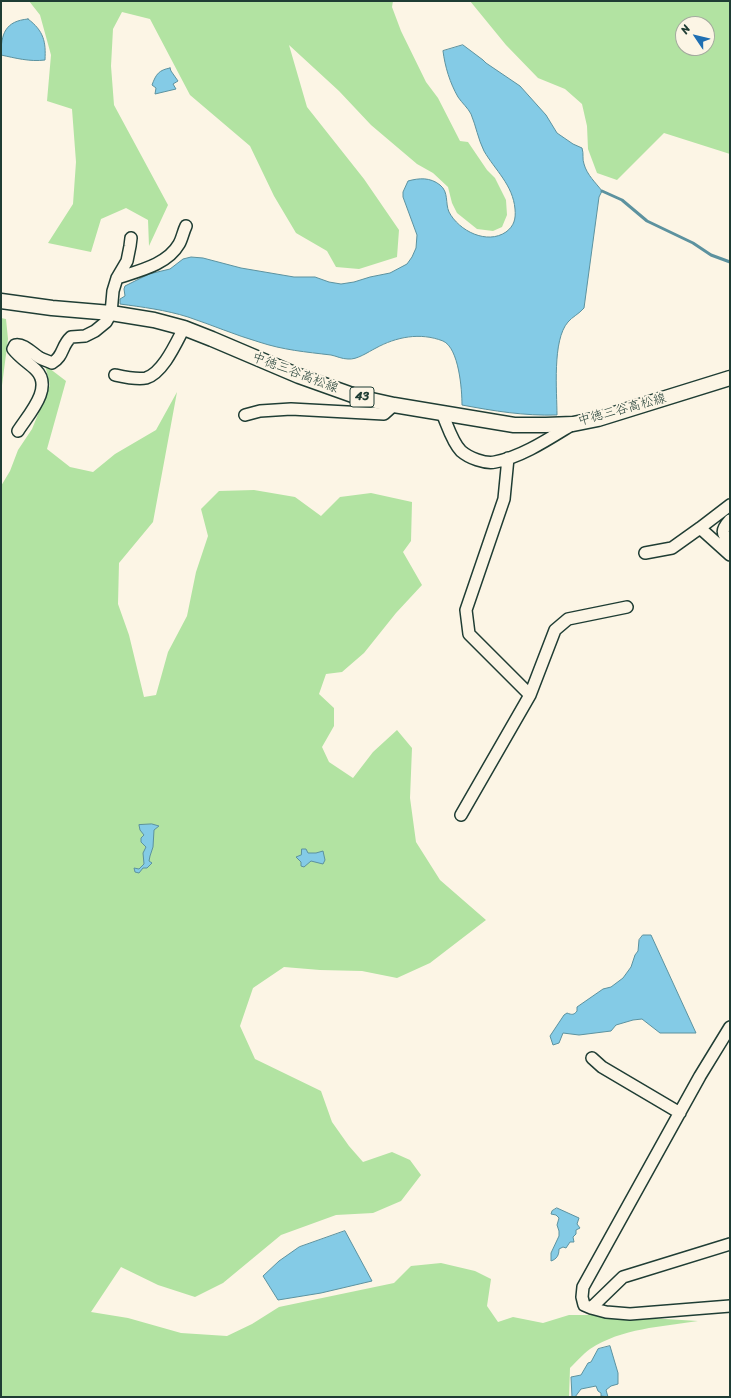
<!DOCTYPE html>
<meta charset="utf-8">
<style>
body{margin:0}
#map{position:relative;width:731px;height:1398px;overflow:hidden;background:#fcf5e5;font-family:Sriracha,sans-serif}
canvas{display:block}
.frame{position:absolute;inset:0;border:2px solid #1f3d34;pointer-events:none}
.north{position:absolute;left:675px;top:16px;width:40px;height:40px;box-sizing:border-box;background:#fcf5e5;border:1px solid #a4ab9e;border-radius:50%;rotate:305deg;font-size:11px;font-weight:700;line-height:16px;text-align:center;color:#1f3d34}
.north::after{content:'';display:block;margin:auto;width:14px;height:18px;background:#1f6fb2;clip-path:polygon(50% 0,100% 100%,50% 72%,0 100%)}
</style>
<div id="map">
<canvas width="731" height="1398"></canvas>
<div class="frame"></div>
<div class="north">N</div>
</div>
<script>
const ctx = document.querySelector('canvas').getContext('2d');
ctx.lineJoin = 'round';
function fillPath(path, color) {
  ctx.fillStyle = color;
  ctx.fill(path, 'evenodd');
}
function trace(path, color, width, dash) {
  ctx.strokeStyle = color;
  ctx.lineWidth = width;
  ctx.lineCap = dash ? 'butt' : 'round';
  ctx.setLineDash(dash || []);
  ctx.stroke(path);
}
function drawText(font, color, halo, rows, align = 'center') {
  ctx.font = font + ' Sriracha,"Klee One",sans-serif';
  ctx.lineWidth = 4;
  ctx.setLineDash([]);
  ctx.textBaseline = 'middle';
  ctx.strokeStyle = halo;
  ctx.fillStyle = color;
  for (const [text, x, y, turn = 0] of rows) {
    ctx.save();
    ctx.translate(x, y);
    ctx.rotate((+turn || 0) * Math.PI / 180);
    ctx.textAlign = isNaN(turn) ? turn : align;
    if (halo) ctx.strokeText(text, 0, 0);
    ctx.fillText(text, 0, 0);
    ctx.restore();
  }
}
fillPath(new Path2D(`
 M29,1H232L233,2L235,1H393L392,7L401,31L426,82L438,98L460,141L468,142L487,170L495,178L506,200L507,215L502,227L493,231L477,229L457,213L452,203L448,187L433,173L417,164L371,125L339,91L289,45L307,107L364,179L399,230L397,257L359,269L336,267L327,251L296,233L274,196L250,146L190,95L150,19L122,12L113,29L111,66L114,105L168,205L149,246L148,220L126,208L101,219L91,252L48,243L73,204L76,162L72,109L47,101L51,55L40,15Z
 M470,1H730V154L664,133L617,180L597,173L588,149L587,126L582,104L565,89L538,78L506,45ZM683,24H707V48H683Z
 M1,318L6,319L8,339L1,393Z
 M45,365L66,381L47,449L70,467L93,472L115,454L156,430L177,392L153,522L119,563L118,604L129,635L144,697L156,695L168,652L187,616L196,572L208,536L201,509L219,491L254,490L295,497L321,516L340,497L371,493L412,502L411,541L403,552L422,585L396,613L364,653L342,672L326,674L319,694L334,708V726L322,747L329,762L353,778L373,752L397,730L412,748L410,798L416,842L440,880L486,920L430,963L397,978L362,971L320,970L284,967L253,988L240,1026L255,1059L321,1091L332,1122L349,1146L363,1162L392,1152L410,1160L421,1175L401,1201L373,1213L336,1215L281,1235L223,1283L195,1297L158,1285L121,1267L91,1312L128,1318L181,1333L227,1336L252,1324L279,1307L394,1283L411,1266L441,1263L475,1271L491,1279L487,1306L498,1322L513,1317L543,1323L569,1315H600L698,1321C661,1327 622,1328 590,1349C583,1354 576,1362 570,1368L569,1397H1V486L10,471L18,450L32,429L50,385Z`), '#b2e3a2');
const water = new Path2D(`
 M28,19C44,31 46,42 45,60C30,62 15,58 1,55C1,34 5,21 28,19Z
 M463,45L483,60L486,63L520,86L546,115L557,133L573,144L582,148C584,154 582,159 584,164C587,175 596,183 602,191L599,197L584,308C579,314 572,317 568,322C552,340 557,392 557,415C524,416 494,411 462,405C462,390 459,348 443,341C420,332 396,337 376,348C368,352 357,360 348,359C342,359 336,356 331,355C306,352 283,350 259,342C235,335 212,325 188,317C166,310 142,307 120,304V299L125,296L124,289L125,286L149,274L170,269L183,259L191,257L203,258L241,268L294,277H315L329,282L341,284L354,282L370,277L390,273L407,264L412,257L416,248L417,235L403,197V192L408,181C419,178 430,177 440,185C449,192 445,203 449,212C459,231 487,245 506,232C514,226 516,219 515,209C513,185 495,170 484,151C478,139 476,126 471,114C468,108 462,103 458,97C450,83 445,67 443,51Z
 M170,68L171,71L178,81L173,84L176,89L155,94L156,88L152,85C156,74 159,70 170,68Z
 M152,824L159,826L154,830L153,847L150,856L149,861L152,863L147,868H143L139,873L135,872L134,868L139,869L144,864L143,853L146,847L141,842V838L144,835L140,830L139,825Z
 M302,849H306L308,853H316L323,851L325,860L323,864L311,861L304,867L301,866V862L296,857L301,855Z
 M643,935H651L696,1033H660L642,1019L633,1020L616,1025L611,1031L579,1035L563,1033L559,1043L553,1045L550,1036L564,1015L567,1013C572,1015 574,1015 577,1011V1007L603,989L611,987L623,978L631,967L635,955L638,951L639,940Z
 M557,1208L579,1218L577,1224L580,1228L576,1230V1234L573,1237L574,1242H570L566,1248L563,1247L559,1249C559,1255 557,1259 551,1261V1253L559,1236V1231L557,1225L559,1218L556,1215L551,1214L552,1211Z
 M345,1231L372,1281L321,1293L278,1300L263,1276L279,1261L299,1247Z
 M610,1346L618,1373V1384L611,1386L606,1390L608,1397L601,1396V1393L598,1391L596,1386L581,1389L575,1397H572L571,1377L581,1375L588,1363L591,1362L598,1349Z`);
fillPath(water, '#84cbe6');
trace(water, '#5c929f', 1);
trace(new Path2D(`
 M602,191L622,200L647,221L693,243L711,255L730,262`), '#5c929f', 3);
const minor = new Path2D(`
 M117,278C138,271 167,265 179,244C182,239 183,232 186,226
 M115,375C124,377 137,380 146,378C163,373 176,343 184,328
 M442,413C447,424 452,442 461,451C469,458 485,464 495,462C522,457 550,438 573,424
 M245,415L260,411L291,409L384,414L394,405
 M18,431C28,415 54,388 36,370C29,363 20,358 13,349L15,345C24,343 33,354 40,358C44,360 48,361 52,363C64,356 61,346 71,337L85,336L95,331L106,322L111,313L113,291L117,278L127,261L130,246L131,238
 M508,458L504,499L466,610L469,634L530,695
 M730,520C721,530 721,533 730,543
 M700,528L730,555
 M645,553L672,548L700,528L730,505
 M461,815L530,695L555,630L568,619L627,607
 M730,1027L700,1076L583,1287L582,1297L584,1305L591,1308L623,1277L730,1244
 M592,1058L602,1067L680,1113
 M591,1308L606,1312L630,1314L730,1306`);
const major = new Path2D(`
 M1,301L52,308L111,313L154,320L184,328L212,339L299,376L358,397L394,405L514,425H546L573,424L598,419L730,378`);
trace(minor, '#1f3d34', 14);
trace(major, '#1f3d34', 17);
trace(minor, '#fcf5e5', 11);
trace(major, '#fcf5e5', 14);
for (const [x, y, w] of [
 [362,397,24]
]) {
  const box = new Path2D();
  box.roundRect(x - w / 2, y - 10, w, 20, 3);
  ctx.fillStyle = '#fcf5e5';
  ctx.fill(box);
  trace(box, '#1f3d34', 1);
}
drawText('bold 12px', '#1f3d34', null, [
 ["43",362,397]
]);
drawText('13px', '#1f3d34', '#fcf5e5', [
 ["中徳三谷高松線",295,373,21],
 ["中徳三谷高松線",622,410,-15]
]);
</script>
